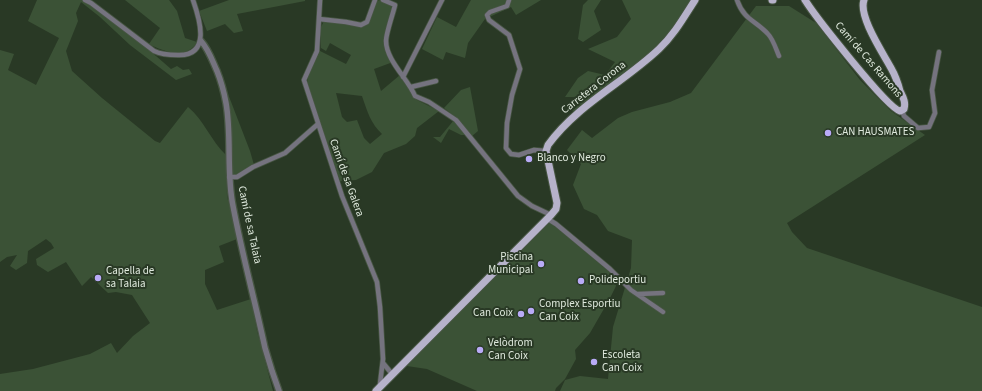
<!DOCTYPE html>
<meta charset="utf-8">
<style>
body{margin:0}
canvas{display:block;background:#293925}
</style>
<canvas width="982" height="391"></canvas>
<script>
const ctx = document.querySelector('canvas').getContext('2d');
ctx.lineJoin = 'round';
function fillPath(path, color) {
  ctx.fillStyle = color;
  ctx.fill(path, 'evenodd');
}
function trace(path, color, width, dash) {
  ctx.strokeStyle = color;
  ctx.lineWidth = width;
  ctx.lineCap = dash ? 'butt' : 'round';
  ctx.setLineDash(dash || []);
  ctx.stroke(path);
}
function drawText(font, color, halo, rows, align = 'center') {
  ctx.font = font + ' "Source Sans 3",sans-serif';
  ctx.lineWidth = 4;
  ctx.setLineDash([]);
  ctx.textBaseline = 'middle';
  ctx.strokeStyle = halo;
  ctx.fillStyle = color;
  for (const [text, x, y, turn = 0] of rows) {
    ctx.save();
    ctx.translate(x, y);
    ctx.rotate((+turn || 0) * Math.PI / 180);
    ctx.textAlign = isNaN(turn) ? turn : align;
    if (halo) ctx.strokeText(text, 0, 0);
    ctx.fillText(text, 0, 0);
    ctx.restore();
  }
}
fillPath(new Path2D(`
 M37,0H84L141,43L171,69L177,66L183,70L189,69L192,74L176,80L130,45L100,17L81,2L76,13L78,21L66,51L72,71L102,98L155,141L160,143L188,107C204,120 211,141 226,155L227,196L237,239L219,246L224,262L205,270V284L217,310L251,299L257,331L273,391H0V374L33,369L90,354L111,343L117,353L133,336L150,323L132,295L116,292L108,293L91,277L82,286L66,262L48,272L37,265L36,259L54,248L51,243L46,239L28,251L27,263L16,270L10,266L17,255L7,257L0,262V50L14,54L8,70L36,85L59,38L28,21Z
 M125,0H169L177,11L185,38L197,42C187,60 164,52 149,44L160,28Z
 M229,0H305V1L237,14L243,31L234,33L225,24L207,31L199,11Z
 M380,0L392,5L393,7L384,38L393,62L374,69L381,91L400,75L417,100L439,111L417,128L415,136L406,144L384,153L372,172L356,180L340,181L307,85L308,76L320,51L346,64L351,55L330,43L326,51L321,48V27L324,21L362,26L367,22L376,1ZM336,93L362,96C367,111 371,124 382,134L370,144L364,138L357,120L347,122L342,117Z
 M471,0H541L516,15L511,7L485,19L468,43L465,58L446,52L443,60L422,49L437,17L456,27Z
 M588,0H601L594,11L601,30L583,42L578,39L583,5Z
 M622,0H693L659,47L574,113L571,109L579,102L575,97H565L578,78L588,71L605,75L615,62L588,49L617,37L631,19Z
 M756,6H789L816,23L860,80L891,111L925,135L787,223L792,232L807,248L982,307V391H560L565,380L580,376L608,379L613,327L631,268L632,240L608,231L597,215L584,209L573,185L581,164L567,150L582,130L592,138L618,118L632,112L670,102L691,93Z
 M470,87L478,131L472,136L456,117L444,108L461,90Z
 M228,94L250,151L254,165L236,175H232L231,110Z
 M454,120L467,135H461L449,129L441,143L433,137H440Z
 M548,223H551L614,276L616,286L609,300L590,333L575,350L576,359L565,379L556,388L555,391H477L427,369L407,366L414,356Z`), '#3b5236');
const minor = new Path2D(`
 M85,0L91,3L154,51C162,55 170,55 178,55C211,56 200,20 193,0
 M320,0L317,51L304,80L342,196L377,282L380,307L383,359L380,384
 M383,0L395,5C393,14 386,33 386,41C386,60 408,79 415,96L429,102L456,120L518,196L532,206L551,215
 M509,0L507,6L490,12L487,15L489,20L509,35L520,69L512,95L507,123L506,148L511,154L519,155L534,150L546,151
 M737,0C744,20 755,20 768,34C773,39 776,49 779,56
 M319,19L346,22L361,25L367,22L375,0
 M403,77L442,0
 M411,87L436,81
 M902,110L904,116L918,128L929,127L935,113L932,90L939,52
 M229,177H237L253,167L285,153L318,124
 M548,219L556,224L610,269L631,290L663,312
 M638,294L663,293
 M383,363L392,374`);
const tertiary = new Path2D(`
 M201,41C209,50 212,60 217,71C221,81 224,92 226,103C232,137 226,172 233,206C242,254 255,301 265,348L272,371L279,391`);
const primary = new Path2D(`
 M772,0H773
 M805,0C815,16 887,108 900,111L904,109C906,102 903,97 900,91C898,83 895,75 891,68C883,53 858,16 864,0
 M376,391L551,215L556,209L557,203L546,151L548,145C577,105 623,83 659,49C674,35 684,17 695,0`);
trace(minor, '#465542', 6);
trace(tertiary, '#465542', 8);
trace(primary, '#465542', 9);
trace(minor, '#75737f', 4.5);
trace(tertiary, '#75737f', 5.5);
trace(primary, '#b6b2ca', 7);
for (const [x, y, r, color] of [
 [828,133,4,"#b9abf7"],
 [529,159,4,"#b9abf7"],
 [541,264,4,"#b9abf7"],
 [98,278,4,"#b9abf7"],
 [581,281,4,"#b9abf7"],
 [531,311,4,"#b9abf7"],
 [521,314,4,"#b9abf7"],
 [480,350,4,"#b9abf7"],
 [594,362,4,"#b9abf7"]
]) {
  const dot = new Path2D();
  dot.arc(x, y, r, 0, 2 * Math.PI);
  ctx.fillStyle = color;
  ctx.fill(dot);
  trace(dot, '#293925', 1.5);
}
drawText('11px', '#dfe9dd', '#293925', [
 ["Camí de Cas Ramons",868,60,49],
 ["Carretera Corona",594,88,-38],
 ["Camí de sa Galera",346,178,70],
 ["Camí de sa Talaia",249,225,78]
]);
drawText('11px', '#dfe9dd', '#293925', [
 ["CAN HAUSMATES",836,133],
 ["Blanco y Negro",537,159],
 ["Piscina",533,258,"right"],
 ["Municipal",533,271,"right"],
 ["Capella de",106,272],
 ["sa Talaia",106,285],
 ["Polideportiu",589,281],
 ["Complex Esportiu",539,305],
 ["Can Coix",539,318],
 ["Can Coix",513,314,"right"],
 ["Velòdrom",488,344],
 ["Can Coix",488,357],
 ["Escoleta",602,356],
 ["Can Coix",602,369]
], 'left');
</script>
